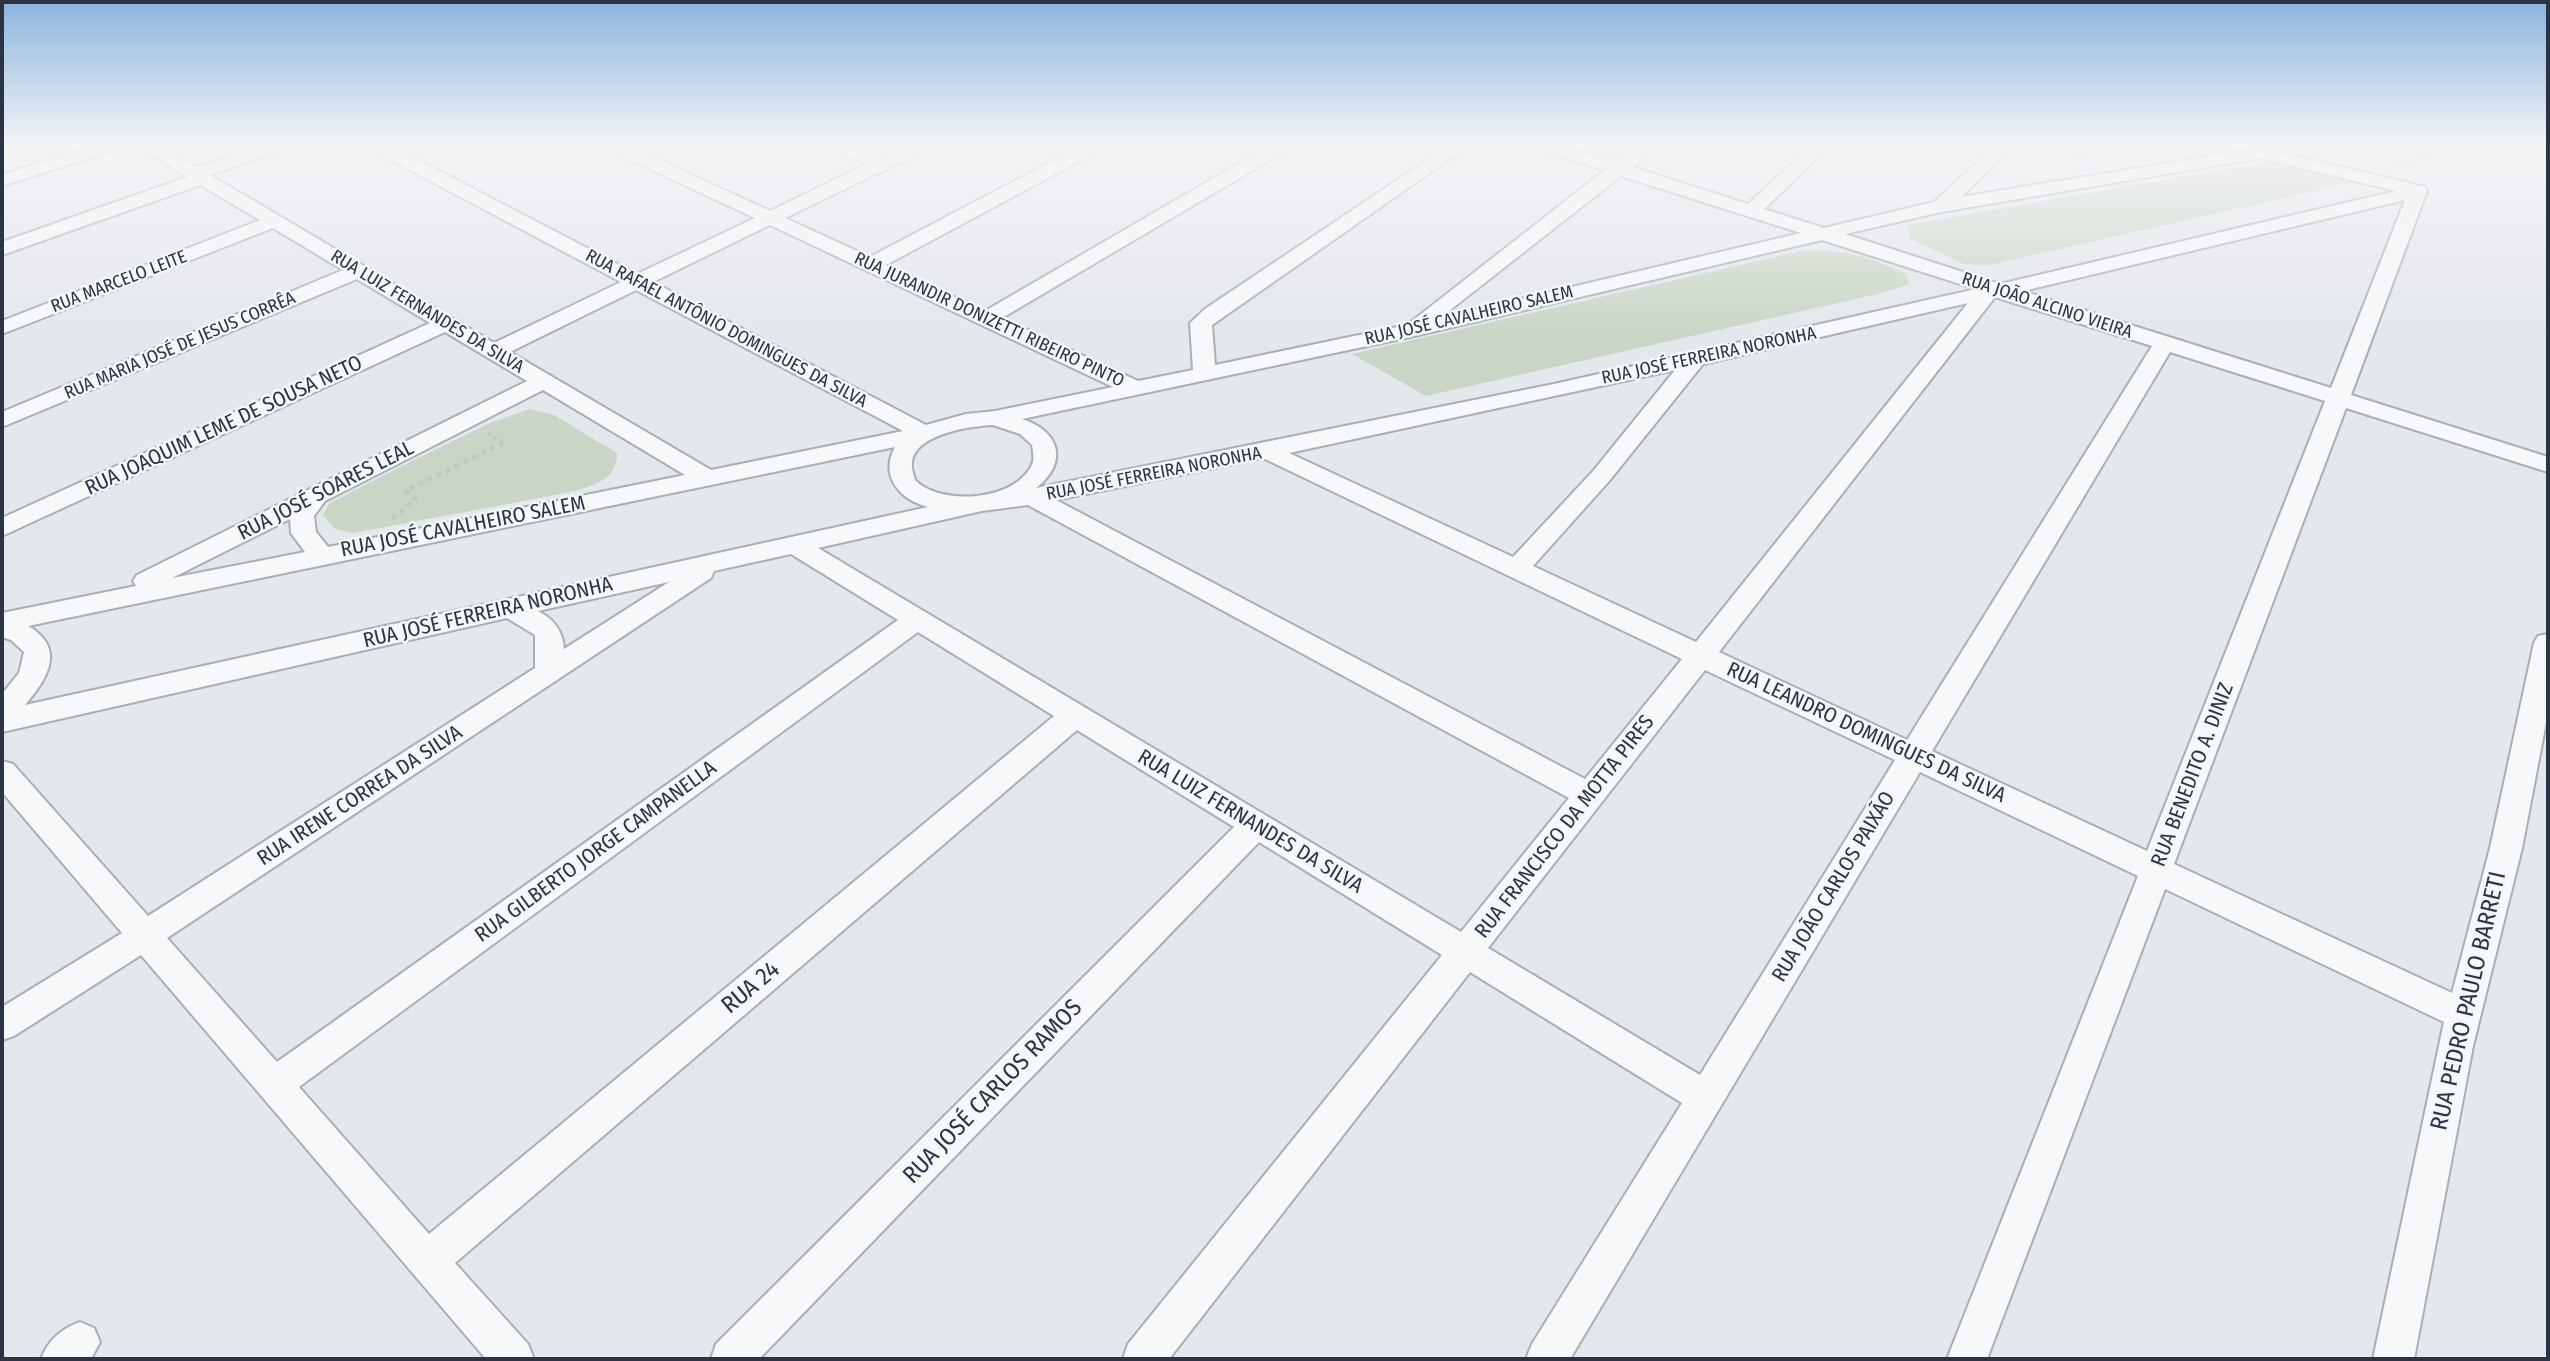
<!DOCTYPE html>
<meta charset="utf-8">
<style>
body{margin:0}
#map{position:relative;width:2550px;height:1361px;overflow:hidden;background:#e4e7ec;font-family:"Fira Sans Condensed",sans-serif}
canvas{display:block}
.frame{position:absolute;inset:0;border:4px solid #2b3445;pointer-events:none}
</style>
<div id="map">
<canvas width="2550" height="1361"></canvas>
<div class="frame"></div>
</div>
<script>
const ctx = document.querySelector('canvas').getContext('2d');
ctx.lineJoin = 'round';
function fillPath(path, color) {
  ctx.fillStyle = color;
  ctx.fill(path, 'evenodd');
}
function trace(path, color, width, dash) {
  ctx.strokeStyle = color;
  ctx.lineWidth = width;
  ctx.lineCap = dash ? 'butt' : 'round';
  ctx.setLineDash(dash || []);
  ctx.stroke(path);
}
function drawText(font, color, halo, rows, align = 'center') {
  ctx.font = font + ' "Fira Sans Condensed",sans-serif';
  ctx.lineWidth = 5;
  ctx.setLineDash([]);
  ctx.textBaseline = 'middle';
  ctx.strokeStyle = halo;
  ctx.fillStyle = color;
  for (const [text, x, y, turn = 0] of rows) {
    ctx.save();
    ctx.translate(x, y);
    ctx.rotate((+turn || 0) * Math.PI / 180);
    ctx.textAlign = isNaN(turn) ? turn : align;
    if (halo) ctx.strokeText(text, 0, 0);
    ctx.fillText(text, 0, 0);
    ctx.restore();
  }
}
fillPath(new Path2D(`
 M2029,146H2094L2079,161Z
 M2271,161L2355,182L1989,265L1964,264L1909,238L1908,225Z
 M1806,250C1848,251 1867,256 1906,274L1909,284L1882,293L1426,396L1352,354Z
 M530,409L554,415L617,453C618,485 580,489 555,495L353,533L335,529L323,515L330,503L398,468L490,423Z`), '#c9d6c5');
const street = new Path2D(`
 M91,146H116L113,150L2,186V175Z
 M139,146H160L197,167L259,146H284L281,150L210,175L494,343L621,282L372,150L369,146H391L637,274L755,218L609,150L606,146H629L770,211L867,164L832,150L829,146H853L882,158L907,146H929L926,150L785,218L870,257L1081,146H1103L1100,150L886,265L985,311L1269,146H1290L1287,150L1002,318L1138,381L1193,370L1190,323L1205,309L1448,146H1468L1212,325L1215,365L1407,325L1605,170L1541,150L1538,146H1564L1616,162L1637,146H1657L1632,167L1748,204L1811,146H1830L1764,209L1824,228L1934,202L1995,146H2014L1961,197L2261,148L2425,187L2427,191L2351,395L2548,457V472L2346,408L2174,864L2452,993L2490,848L2534,643L2538,636L2548,634V712L2522,848L2473,1046L2414,1359H2373L2444,1022L2165,889L1987,1359H1947L2138,876L1920,772L1570,1359H1526L1532,1344L1682,1103L1470,972L1169,1359H1123L1128,1344L1442,955L1259,842L759,1359H711L716,1344L1234,827L1077,730L455,1263L528,1344L534,1359H486L141,955L14,1036L2,1040V1007L122,933L2,792V761L13,764L148,916L535,668V635L507,618L2,732V694L19,673L24,652L11,640L2,637V613L136,586L133,581L137,575L527,381L445,332L2,536V518L430,323L357,279L2,427V412L343,270L273,228L2,334V321L260,220L200,185L2,255V242L187,177ZM2261,158L2396,191L2000,284L1845,234L1941,212ZM1621,176L1801,233L1440,318ZM2405,200L2331,388L2023,291ZM770,225L1113,387L995,411L966,414L926,425L653,282ZM1822,240L1976,289L1554,384L1036,488C1069,463 1060,431 1022,419L1410,337ZM636,290L903,431L711,470L510,352ZM1995,297L2152,346L1907,740L1719,652ZM1968,303L1696,642L1533,566L1610,480L1703,364ZM2170,352L2325,401L2147,851L1932,751ZM1675,370L1594,470L1513,557L1289,453ZM543,390L685,475L328,547L316,532L314,516L325,501ZM993,425L1020,434L1032,445C1033,451 1034,457 1033,462C1019,501 941,507 915,480C914,475 911,468 912,463C914,434 971,426 993,425ZM895,447C879,476 900,500 928,507L25,705C47,680 67,648 28,626ZM1263,458L1682,659L1585,779L1056,500ZM1028,505L1569,798L1461,932L818,548L982,511ZM290,519L291,533L305,552L172,578ZM791,554L898,620L277,1062L167,938L711,578L714,571ZM669,582L564,649C563,631 554,619 538,611ZM918,632L1054,716L429,1234L299,1087ZM1705,670L1895,760L1700,1075L1488,948Z
 M80,1322L94,1328L100,1342L91,1359H41C48,1340 61,1329 80,1322Z`);
trace(street, '#a9aeb7', 4);
trace(new Path2D(`
 M2395,166L2461,146
 M488,433L504,443L501,444`), '#c2c5cb', 3.5, [3.5, 3.5]);
trace(new Path2D(`
 M392,519L416,499L405,491L503,443`), '#c2c5cb', 4.5, [5, 5]);
fillPath(street, '#f7f8fa');
const sky = ctx.createLinearGradient(0, 0, 0, 336);
sky.addColorStop(0, '#8bb4dd');
sky.addColorStop(0.43, '#f3f4f6');
sky.addColorStop(1, '#f3f4f600');
ctx.fillStyle = sky;
ctx.fillRect(0, 0, 2550, 336);
drawText('18px', '#2b3445', '#f4f6f9', [
 ["RUA MARCELO LEITE",119,282,-21],
 ["RUA JOÃO ALCINO VIEIRA",2047,306,18],
 ["RUA LUIZ FERNANDES DA SILVA",427,312,31],
 ["RUA JOSÉ CAVALHEIRO SALEM",1469,316,-13],
 ["RUA JURANDIR DONIZETTI RIBEIRO PINTO",989,320,25],
 ["RUA RAFAEL ANTÔNIO DOMINGUES DA SILVA",726,329,28],
 ["RUA MARIA JOSÉ DE JESUS CORRÊA",180,346,-23],
 ["RUA JOSÉ FERREIRA NORONHA",1709,356,-12],
 ["RUA JOSÉ FERREIRA NORONHA",1154,474,-11]
]);
drawText('21px', '#2b3445', '#f4f6f9', [
 ["RUA JOAQUIM LEME DE SOUSA NETO",224,426,-25],
 ["RUA JOSÉ SOARES LEAL",326,491,-27],
 ["RUA JOSÉ CAVALHEIRO SALEM",463,527,-11],
 ["RUA JOSÉ FERREIRA NORONHA",488,613,-13],
 ["RUA LEANDRO DOMINGUES DA SILVA",1866,733,25],
 ["RUA BENEDITO A. DINIZ",2193,775,-69],
 ["RUA IRENE CORREA DA SILVA",360,796,-33],
 ["RUA LUIZ FERNANDES DA SILVA",1250,822,31],
 ["RUA FRANCISCO DA MOTTA PIRES",1565,827,-52],
 ["RUA GILBERTO JORGE CAMPANELLA",596,852,-36],
 ["RUA JOÃO CARLOS PAIXÃO",1834,887,-59]
]);
drawText('24px', '#2b3445', '#f4f6f9', [
 ["RUA 24",751,988,-40],
 ["RUA PEDRO PAULO BARRETI",2469,1001,-77],
 ["RUA JOSÉ CARLOS RAMOS",993,1092,-46]
]);
</script>
